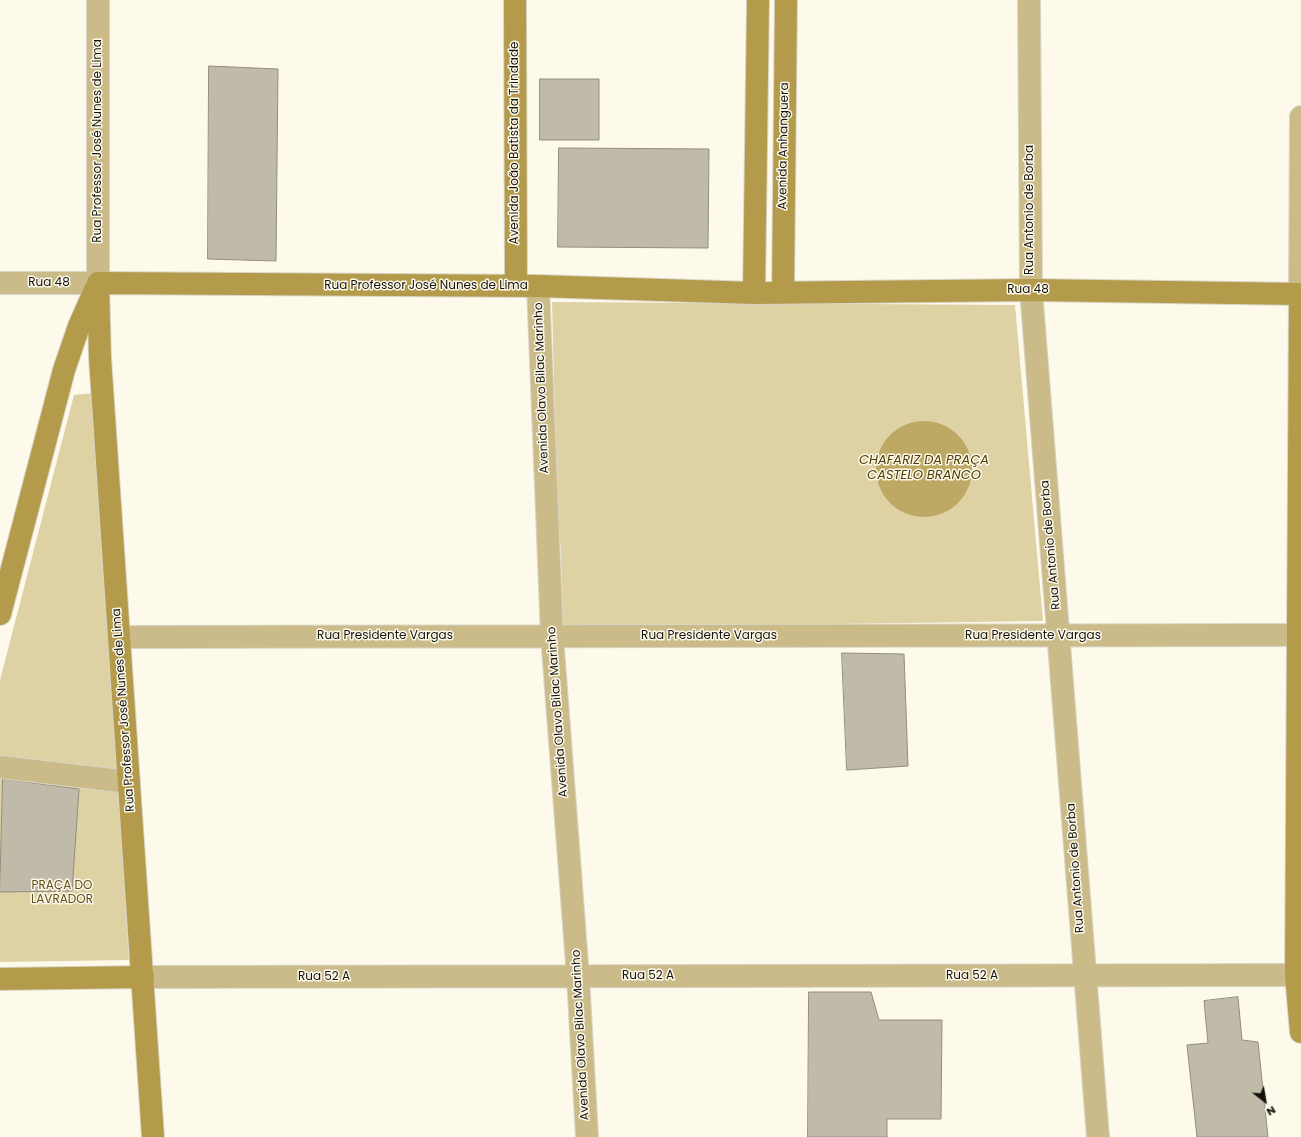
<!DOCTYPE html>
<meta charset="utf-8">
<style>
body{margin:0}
#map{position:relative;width:1301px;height:1137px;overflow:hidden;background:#fefaeb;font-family:Poppins,sans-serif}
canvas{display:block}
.north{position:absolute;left:1245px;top:1081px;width:40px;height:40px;-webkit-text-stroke:3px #fefaeb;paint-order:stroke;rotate:149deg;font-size:11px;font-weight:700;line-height:16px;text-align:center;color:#14120c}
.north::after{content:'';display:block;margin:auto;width:14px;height:18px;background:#14120c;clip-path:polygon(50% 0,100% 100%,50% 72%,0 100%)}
</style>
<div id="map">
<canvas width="1301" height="1137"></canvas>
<div class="north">N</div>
</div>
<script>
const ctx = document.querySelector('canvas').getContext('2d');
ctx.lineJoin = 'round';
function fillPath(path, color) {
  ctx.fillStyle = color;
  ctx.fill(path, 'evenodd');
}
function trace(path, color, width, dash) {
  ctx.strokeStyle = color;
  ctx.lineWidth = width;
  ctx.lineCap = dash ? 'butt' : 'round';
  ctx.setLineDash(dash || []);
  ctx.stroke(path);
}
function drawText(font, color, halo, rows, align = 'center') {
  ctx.font = font + ' Poppins,sans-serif';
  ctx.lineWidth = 3;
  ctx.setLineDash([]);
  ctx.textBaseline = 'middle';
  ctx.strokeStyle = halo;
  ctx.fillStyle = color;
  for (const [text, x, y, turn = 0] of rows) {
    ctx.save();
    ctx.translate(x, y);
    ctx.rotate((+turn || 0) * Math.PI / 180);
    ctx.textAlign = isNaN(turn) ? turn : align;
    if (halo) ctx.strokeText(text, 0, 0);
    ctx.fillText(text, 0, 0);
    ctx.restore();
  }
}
fillPath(new Path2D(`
 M552,302L1015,305L1043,621L563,628L561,553L557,499Z
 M93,393L129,960L0,962V680L74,395Z`), '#ded1a4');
fillPath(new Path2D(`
 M876 469a48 48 0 1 1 96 0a48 48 0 1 1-96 0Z`), '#bea964');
const building = new Path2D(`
 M209,66L278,69L276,261L208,259Z
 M540,79H599V140H540Z
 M559,148L709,149L708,248L558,247Z
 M842,653L904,654L908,766L847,770Z
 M3,779L79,789L72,891L0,892Z
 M809,992H871L879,1020H942L941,1119H887V1137H808Z
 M1238,997L1242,1040L1258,1042L1268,1137H1197L1187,1045L1208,1043L1204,1001Z`);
fillPath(building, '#c0bba9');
trace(building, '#928d7c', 1);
const street = new Path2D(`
 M1029,0L1031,290L1098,1137
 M0,283H98V0
 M538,286L552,636L578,977L587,1137
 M1300,294L1301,117
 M120,637L1298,635
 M0,767L129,782
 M143,977L1296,975`);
const secondary = new Path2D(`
 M515,0L516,286
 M98,283L538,286L754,293L1031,290L1301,294
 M98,283L100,358L153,1137
 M754,293L758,0
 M783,293L786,0
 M1300,294L1296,975L1301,1032
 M0,614L64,370L79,326L95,290
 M0,979L143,977`);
trace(street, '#d9d5c7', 24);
trace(secondary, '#d9d5c7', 24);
trace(street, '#cabb89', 22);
trace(secondary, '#b39b4b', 22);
drawText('12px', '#14120c', '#fefaeb', [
 ["Rua Professor José Nunes de Lima",98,141,-90],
 ["Avenida João Batista da Trindade",515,143,-90],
 ["Avenida Anhanguera",784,146,-89],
 ["Rua Antonio de Borba",1030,210,-90],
 ["Rua 48",49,283],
 ["Rua Professor José Nunes de Lima",426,286],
 ["Rua 48",1028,290],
 ["Avenida Olavo Bilac Marinho",542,388,-92],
 ["Rua Antonio de Borba",1051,545,-95],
 ["Rua Presidente Vargas",385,636],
 ["Rua Presidente Vargas",709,636],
 ["Rua Presidente Vargas",1033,636],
 ["Rua Professor José Nunes de Lima",124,710,-94],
 ["Avenida Olavo Bilac Marinho",558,712,-94],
 ["Rua Antonio de Borba",1076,868,-94],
 ["Rua 52 A",648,976],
 ["Rua 52 A",972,976],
 ["Rua 52 A",324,977],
 ["Avenida Olavo Bilac Marinho",581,1035,-93]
]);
drawText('12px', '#61511d', '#fefaeb', [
 ["PRAÇA DO",62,886],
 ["LAVRADOR",62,900]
]);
drawText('italic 13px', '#4d3e04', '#fefaeb', [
 ["CHAFARIZ DA PRAÇA",924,461],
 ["CASTELO BRANCO",924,476]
]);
</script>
